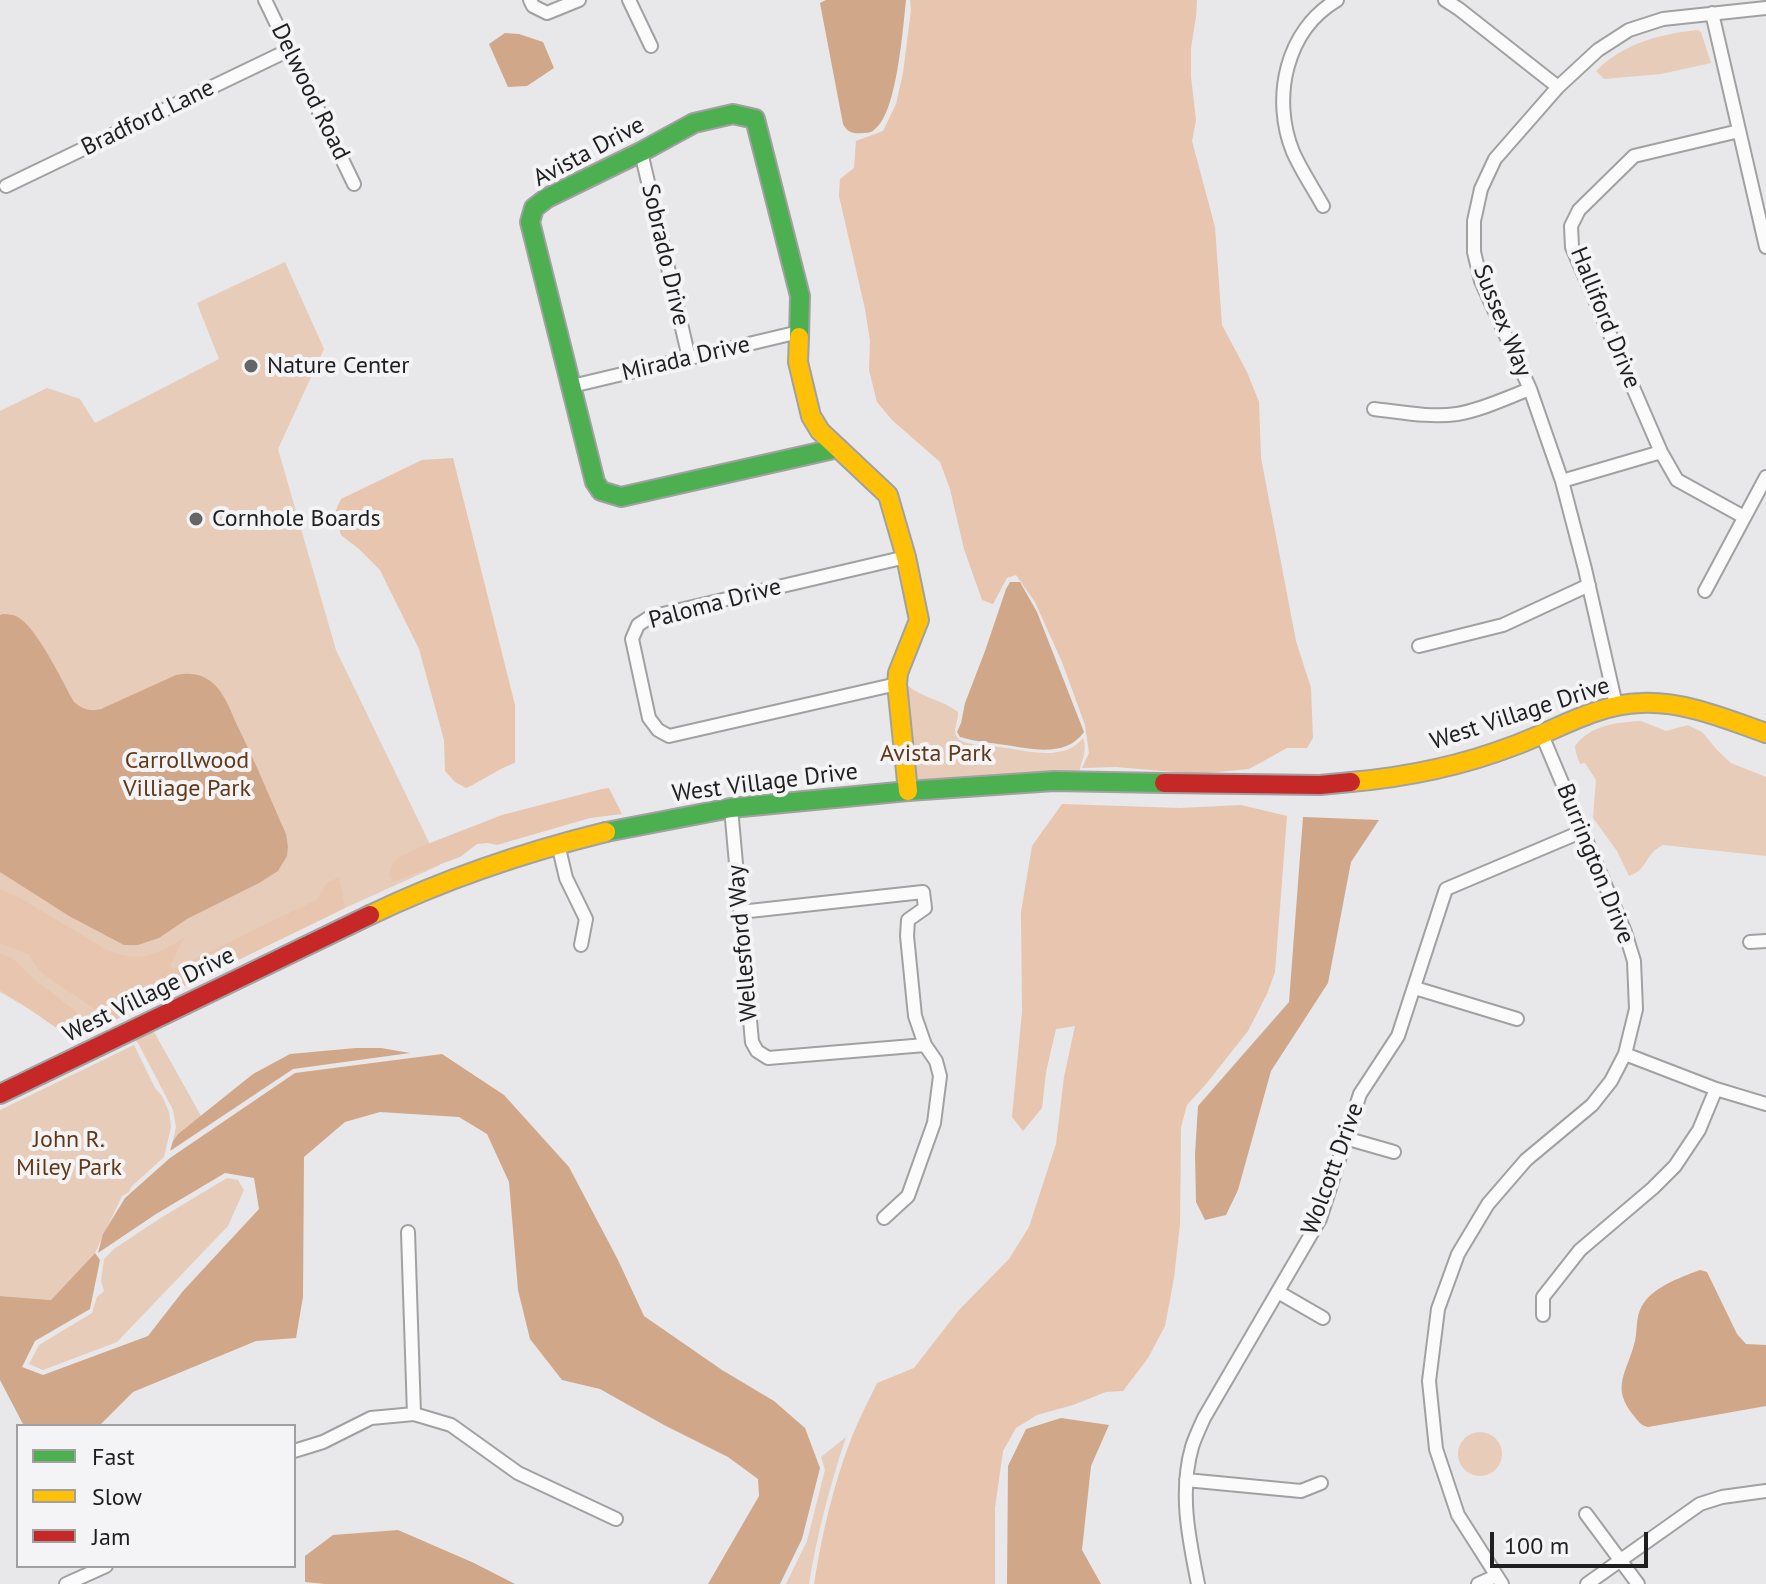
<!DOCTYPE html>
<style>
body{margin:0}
#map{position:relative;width:1766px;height:1584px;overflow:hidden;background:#e8e7e9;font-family:"PT Sans",sans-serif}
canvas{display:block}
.legend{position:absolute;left:16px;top:1424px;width:280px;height:144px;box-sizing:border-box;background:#f4f4f7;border:2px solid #9f9fa1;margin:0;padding:10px 14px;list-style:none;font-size:24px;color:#1f1f20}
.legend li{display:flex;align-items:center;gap:16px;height:40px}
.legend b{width:40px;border:2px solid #9f9fa1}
.scale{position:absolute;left:1490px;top:1532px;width:158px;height:36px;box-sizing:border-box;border:4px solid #1f1f20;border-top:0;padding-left:10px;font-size:24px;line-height:28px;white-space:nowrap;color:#1f1f20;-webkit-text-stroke:6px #f4f4f7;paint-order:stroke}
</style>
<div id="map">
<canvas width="1766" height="1584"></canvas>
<ul class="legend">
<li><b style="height:10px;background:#4caf50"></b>Fast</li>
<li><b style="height:10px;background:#ffc107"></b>Slow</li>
<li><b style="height:10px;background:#c62828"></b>Jam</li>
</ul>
<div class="scale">100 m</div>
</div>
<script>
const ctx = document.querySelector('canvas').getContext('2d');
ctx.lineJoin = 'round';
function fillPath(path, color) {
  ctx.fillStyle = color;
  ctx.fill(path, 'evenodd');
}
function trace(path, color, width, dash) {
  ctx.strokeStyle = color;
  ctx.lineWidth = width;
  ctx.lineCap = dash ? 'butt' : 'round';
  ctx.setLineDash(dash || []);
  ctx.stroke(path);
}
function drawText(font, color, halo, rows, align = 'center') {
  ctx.font = font + ' "PT Sans",sans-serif';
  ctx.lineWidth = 8;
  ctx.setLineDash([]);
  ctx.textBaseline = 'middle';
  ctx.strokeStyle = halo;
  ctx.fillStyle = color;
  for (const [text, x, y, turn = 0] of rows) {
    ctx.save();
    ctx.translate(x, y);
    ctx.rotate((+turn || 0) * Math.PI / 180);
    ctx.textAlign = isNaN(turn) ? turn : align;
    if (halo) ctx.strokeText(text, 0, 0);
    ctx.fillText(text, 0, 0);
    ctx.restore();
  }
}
fillPath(new Path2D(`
 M1698,30L1701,32L1711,63L1661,74L1604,79L1596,71C1624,43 1660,34 1698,30Z
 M285,262L324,349L278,449L336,650L440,865L345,908L74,1040L40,1015L0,992V411L47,388L80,399L95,423L219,359L197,303Z
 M907,685C922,698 943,700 958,712C959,720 952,730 957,737C962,746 989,745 999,747C1025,750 1063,763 1083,738C1088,751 1081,761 1079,774L927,780L918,779L913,774L904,695Z
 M1641,721L1666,731L1688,725L1702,732L1718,751L1731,763L1766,777V856L1663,845C1644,854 1649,869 1629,876L1617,851L1593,818L1596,780L1585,763L1580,764L1576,753L1575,746C1590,725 1618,722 1641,721Z
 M153,1030L201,1116L178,1134L173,1141L176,1127L173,1110L138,1043L135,1040L40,1085Z
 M134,1045L155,1088L162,1096L169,1112L171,1127L164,1157L131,1187L129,1192L122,1196L95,1253L51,1300L0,1296V1110Z
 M227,1178L238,1180L244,1190L228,1226L117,1342L43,1370L29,1364L39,1345L92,1313L97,1297L104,1291L101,1281L104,1259L114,1249L159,1219Z
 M1458 1454a22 22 0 1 1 44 0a22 22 0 1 1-44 0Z
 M846,1437C830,1485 817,1534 809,1584H786L807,1541L825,1470L821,1457Z`), '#e7ccb9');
fillPath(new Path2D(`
 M910,0H1197L1196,17L1191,48V77L1196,120L1192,141L1215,227L1222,325L1247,372L1259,402L1261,458L1296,641L1311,688L1313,738L1307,748H1287L1249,769L1198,774L1116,767L1082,768L1089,753L1085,725L1062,662L1035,602L1016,575L1007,578L993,604L982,600L964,549L950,489L940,462L892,420L877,402L869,370L870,341L865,309L839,196L840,179L854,168L856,141L883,131L896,104L903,73L911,10Z
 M453,458L515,705V763C497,769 484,780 466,788L455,782L445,771L444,740L419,649L380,570L359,549L341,535L335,512L341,499L422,460Z
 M609,788L622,814L590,818L497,845L488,843L477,844L460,857L392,882L389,875L393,863L401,856L430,843L502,815L602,789Z
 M1062,804L1180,808L1241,805L1287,816L1275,972L1267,994L1248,1031L1206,1084L1187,1105L1181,1127L1180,1224L1174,1278L1165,1326L1148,1358L1123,1391L1106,1392L1073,1405L1037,1415L1016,1428L1003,1451L995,1508V1584H814C822,1533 834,1482 853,1434C860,1417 869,1400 877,1383L914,1368L959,1310L1009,1259L1029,1227L1056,1144L1064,1077L1075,1026L1056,1029L1046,1072L1042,1108L1023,1131L1012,1117L1022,1012L1021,912L1032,846Z
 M339,877L345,908L110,1022L92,1007L47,977L39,970L28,954L0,943V889L20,898L107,950C140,963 154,956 184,938L170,966L174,969L318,899L326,884Z
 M0,953C18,959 22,968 35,980C54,996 78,1009 93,1030L74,1040L0,989Z`), '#e7c5ae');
fillPath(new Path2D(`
 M826,0H906C903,27 897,113 875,129C872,132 869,133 864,133C853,134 848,133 843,124L820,3Z
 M505,33L519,34L543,42L554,68L527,86L508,87L489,44Z
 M1010,582H1020L1037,612L1084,732C1064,760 1026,747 998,744C985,742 973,741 960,737L957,732L961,723L965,703L985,651L1006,589Z
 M3,614C6,614 14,615 16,616C36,625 62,681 74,702C82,709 90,712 101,709L176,675C192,672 204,674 216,686C226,697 231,712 237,725C255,761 270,798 286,834L288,847L287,856L278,871L259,883L187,919L159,938L138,945H124L69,916L0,872V615Z
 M1303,817L1379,820L1351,862L1328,983L1271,1071L1238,1190L1226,1215L1205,1220L1196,1202L1195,1154L1198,1106L1289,1002Z
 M356,1048H381L410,1053L293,1069L170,1151L173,1141L178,1134L253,1074L290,1054Z
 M442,1054L504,1095L569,1167L618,1260L644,1316L722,1370L774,1401L805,1428L820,1468L802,1539L780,1584H708L759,1496L758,1479L728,1457L664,1425L600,1389L562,1380L530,1339L518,1290L509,1182L487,1134L459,1117L380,1112L345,1122L304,1157L303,1297L296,1338L256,1341L133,1392L99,1426H24L0,1380V1296L51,1300L95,1253L100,1260L90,1309L35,1341L22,1367L43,1375L148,1336L183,1291L259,1209L254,1178L225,1173L156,1214L98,1253L103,1234L125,1198L170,1158L295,1073Z
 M1700,1270L1707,1272L1737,1334L1746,1344L1766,1345V1406L1648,1427C1640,1425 1639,1422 1634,1416C1610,1387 1627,1373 1635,1341C1637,1332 1636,1319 1640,1310C1649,1288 1679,1278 1700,1270Z
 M1061,1418L1109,1425L1091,1466L1082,1550L1101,1584H1007L1008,1466L1026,1429Z
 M398,1530L474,1563L515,1584H325L305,1582V1556L333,1535Z`), '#d1a789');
const street = new Path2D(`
 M265,0L354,184
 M530,0L533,6L547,13L579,0
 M629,0L651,46
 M1445,0L1459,9L1558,87
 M1712,13L1766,247
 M1739,131L1634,156L1579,210L1571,226L1572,247L1661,452L1677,480L1744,517
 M641,152L689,358
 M6,186L289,50
 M1323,206C1313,188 1301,170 1293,152C1271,98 1286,30 1337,0
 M572,386L799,332
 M1374,409C1401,412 1430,418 1457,414C1482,410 1506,398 1530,389
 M1562,481L1661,452
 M1705,591L1766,477
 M1419,646L1503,625L1589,585
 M897,684L669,736L658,730L649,718L632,639L638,625L650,617L906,557
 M1616,705L1585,569L1562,481L1530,389L1481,281L1474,252V221L1481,189L1495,159L1558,87L1598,50L1629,30L1663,19L1766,8
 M731,808L752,1042L757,1051L768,1058L925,1045
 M558,844L566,878L586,919L581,945
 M740,912L923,892L925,908L908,920L907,936L915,1016L925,1045L936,1061L940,1076L934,1123L908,1196L884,1218
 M1750,942L1766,941
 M1415,988L1517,1019
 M1625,1054L1716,1089L1766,1104
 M1345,1138L1394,1152
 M408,1232L414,1414
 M1278,1292L1323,1318
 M1543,1315V1297L1580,1250L1653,1188L1675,1166L1699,1130L1716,1089
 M294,1451L323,1442L371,1418L414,1414L451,1425L518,1473L616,1519
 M1186,1480L1301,1491L1321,1483
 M1586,1514L1638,1584
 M66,1584L106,1566
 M1198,1584C1189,1539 1179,1493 1192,1447C1195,1437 1200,1427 1204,1418L1320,1219L1360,1094L1398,1036L1446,889L1583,831
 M1478,1584L1496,1576
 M1502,1584L1458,1515L1436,1449L1429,1381L1438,1309L1458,1254L1488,1204L1526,1160L1592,1105L1611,1081L1625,1054L1636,1009L1634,961L1625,932L1542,735
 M1587,1584L1700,1504L1722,1497L1766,1491`);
const fast = new Path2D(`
 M799,337L800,296L755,119L733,114L694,123L641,152L547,198L534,208L530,222L595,482L601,491L621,497L838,448
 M606,832L731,808L908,791L1054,781L1164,783`);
const slow = new Path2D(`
 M799,337L798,362L811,416L820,431L888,495L906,557L919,620L898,673L897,684L908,791
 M1351,782C1407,777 1461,766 1513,746C1555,731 1596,704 1641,703C1684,701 1726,719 1766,733
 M370,915C445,879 525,852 606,832`);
const jam = new Path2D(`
 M1164,783L1320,785L1351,782
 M0,1094L370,915`);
trace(street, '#a1a1a2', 16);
trace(fast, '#a1a1a2', 22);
trace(slow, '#a1a1a2', 22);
trace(jam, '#a1a1a2', 22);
trace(street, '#fcfbfc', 12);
trace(fast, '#4caf50', 18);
trace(slow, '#ffc107', 18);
trace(jam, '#c62828', 18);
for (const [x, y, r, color] of [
 [251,366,8,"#656566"],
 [196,519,8,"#656566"]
]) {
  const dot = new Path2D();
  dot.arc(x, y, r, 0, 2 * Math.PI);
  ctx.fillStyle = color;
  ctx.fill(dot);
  trace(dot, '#f4f4f7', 3);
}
drawText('24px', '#1f1f20', '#f4f4f7', [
 ["Delwood Road",310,92,64],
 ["Bradford Lane",148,118,-26],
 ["Avista Drive",589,152,-28],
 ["Sobrado Drive",665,255,77],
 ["Halliford Drive",1605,318,68],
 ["Sussex Way",1502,321,68],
 ["Mirada Drive",686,359,-13],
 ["Paloma Drive",715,604,-15],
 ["West Village Drive",1520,714,-18],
 ["West Village Drive",765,783,-7],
 ["Burrington Drive",1595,864,68],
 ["Wellesford Way",743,943,-95],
 ["West Village Drive",149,995,-26],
 ["Wolcott Drive",1333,1169,-70]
]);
drawText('24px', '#1f1f20', '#f4f4f7', [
 ["Nature Center",267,366],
 ["Cornhole Boards",212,519]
], 'left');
drawText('24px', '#623918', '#f4f4f7', [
 ["Avista Park",936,754],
 ["Carrollwood",187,761],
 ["Villiage Park",187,789],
 ["John R.",69,1140],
 ["Miley Park",69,1168]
]);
</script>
